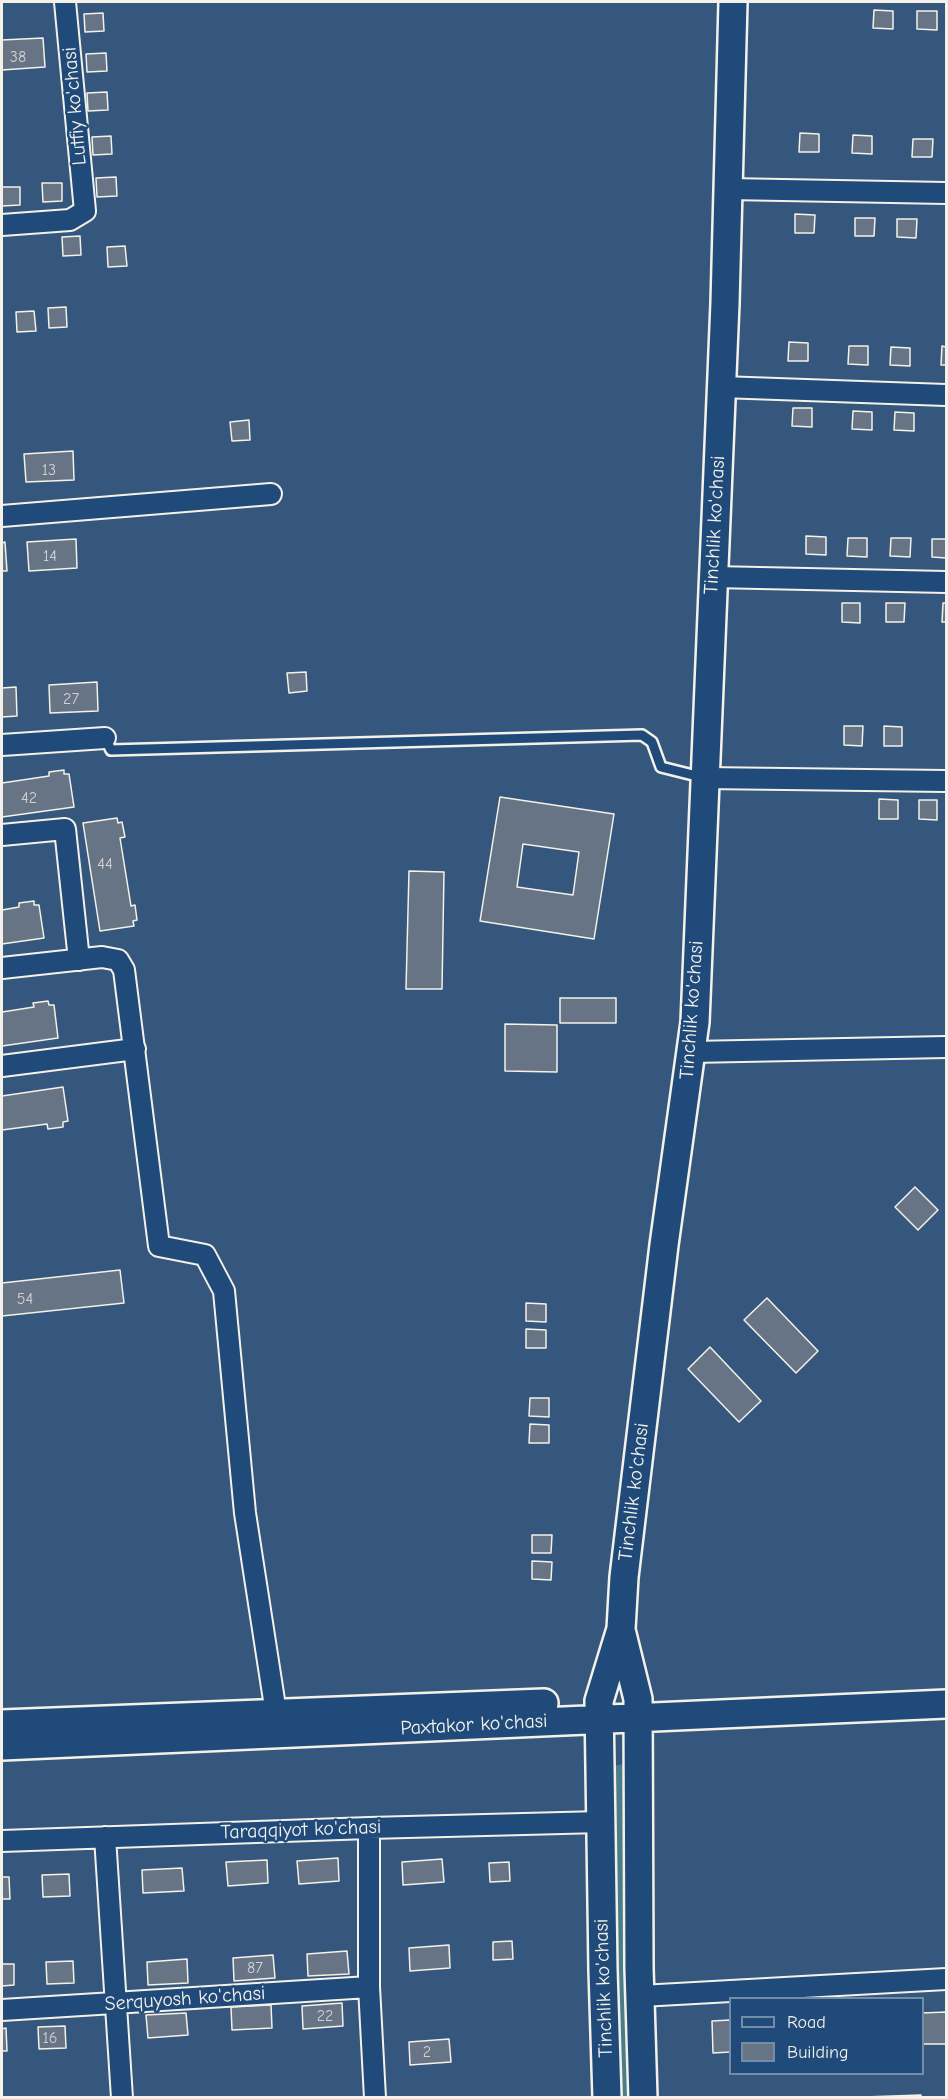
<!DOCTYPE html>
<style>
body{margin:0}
#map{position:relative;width:948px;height:2099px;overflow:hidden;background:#35577e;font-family:"Comic Neue",sans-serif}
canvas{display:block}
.frame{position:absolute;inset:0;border:3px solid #f4f1e8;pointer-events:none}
.legend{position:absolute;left:729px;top:1997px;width:195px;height:78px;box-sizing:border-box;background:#1f4a7a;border:2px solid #748da6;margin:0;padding:8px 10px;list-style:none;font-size:18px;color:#f4f1e8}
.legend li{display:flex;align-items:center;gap:12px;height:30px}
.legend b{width:30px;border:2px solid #748da6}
</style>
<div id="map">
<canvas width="948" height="2099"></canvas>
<div class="frame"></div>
<ul class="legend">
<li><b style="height:8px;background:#1f4a7a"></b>Road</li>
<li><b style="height:16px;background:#677486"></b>Building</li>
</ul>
</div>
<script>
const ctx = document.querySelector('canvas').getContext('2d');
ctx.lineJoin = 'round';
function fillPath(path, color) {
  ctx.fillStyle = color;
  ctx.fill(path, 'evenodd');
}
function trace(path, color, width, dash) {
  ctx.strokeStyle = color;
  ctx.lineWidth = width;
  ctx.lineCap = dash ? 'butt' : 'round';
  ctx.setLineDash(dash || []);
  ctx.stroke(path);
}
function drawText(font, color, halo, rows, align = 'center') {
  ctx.font = font + ' "Comic Neue",sans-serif';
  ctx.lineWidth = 5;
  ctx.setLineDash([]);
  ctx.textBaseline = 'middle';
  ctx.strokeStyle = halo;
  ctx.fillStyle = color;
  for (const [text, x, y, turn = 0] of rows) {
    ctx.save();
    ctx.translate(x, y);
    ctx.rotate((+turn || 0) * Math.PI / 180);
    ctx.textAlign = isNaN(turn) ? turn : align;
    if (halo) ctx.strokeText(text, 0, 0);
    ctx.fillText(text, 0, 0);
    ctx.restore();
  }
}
fillPath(new Path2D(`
 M624,1764L634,2097H622L613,1766Z`), '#4a7d89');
const building = new Path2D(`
 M874,10L893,11V29L873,28Z
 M917,11H937V30L917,29Z
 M103,13L104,31L85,32L84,14Z
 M43,38L45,67L2,70V40Z
 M106,53L107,71L87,72L86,54Z
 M107,92L108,110L88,111L87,93Z
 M800,133L819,134V152H799Z
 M853,135L872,136V154L852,153Z
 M111,136L112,154L93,155L92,137Z
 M913,139H933L932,157H912Z
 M116,177L117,196L97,197L96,178Z
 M42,183H62V201L43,202Z
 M2,187H20V205L2,206Z
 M795,214L815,215L814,233H795Z
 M855,218H875L874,236H855Z
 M897,219H917L916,238L897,237Z
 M80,236L81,255L63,256L62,237Z
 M125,246L127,266L108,267L107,247Z
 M66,307L67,327L49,328L48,308Z
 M34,311L36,331L17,332L16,312Z
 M789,342L808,343V361H788Z
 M849,346H868V365L848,364Z
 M942,346L946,347V365H941Z
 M891,347L910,348V366L890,365Z
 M793,408H812V427L792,426Z
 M853,411L872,412V430L852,429Z
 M895,412L914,413V431L894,430Z
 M249,420L250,440L232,441L230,422Z
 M73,451L74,480L26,482L24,454Z
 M806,536L826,537V555L806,554Z
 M848,538H867V557L847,556Z
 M891,538H911L910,557L890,556Z
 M76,539L77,568L29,571L27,542Z
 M932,539H946V558L932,557Z
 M5,542L7,571H2V543Z
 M842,603H860V623L842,622Z
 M886,603H905L904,622H886Z
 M943,603H946V622H942Z
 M306,672L307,691L289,693L287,673Z
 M97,682L98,711L50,713L49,685Z
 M16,687L17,716L2,717V688Z
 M844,726H863L862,746L844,745Z
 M884,726L902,727V746H884Z
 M64,770V774H69L74,807L2,817V783L49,776V772Z
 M500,797L614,814L594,939L480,921ZM523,844L579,852L573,895L517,887Z
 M879,799L898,800V819H879Z
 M919,800H937V820L919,819Z
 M117,818L118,823L122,822L125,837L120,838L131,906L135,905L137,920L133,921L134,926L100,931L83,823Z
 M409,871L444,872L442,989H406Z
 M34,901V905H39L44,938L2,944V910L19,907V903Z
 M560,998H616V1023H560Z
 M48,1001L49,1005H54L58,1038L2,1046V1012L34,1007L33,1003Z
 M505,1024L557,1025V1072L505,1071Z
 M63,1087L68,1121L63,1122V1127L48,1129L47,1124L2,1130V1096Z
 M915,1187L938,1210L918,1230L895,1207Z
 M120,1270L124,1303L2,1316V1283Z
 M767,1298L818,1351L796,1373L744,1320Z
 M526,1303L546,1304V1322L526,1321Z
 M526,1329L546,1330V1348H526Z
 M710,1347L761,1401L739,1422L688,1369Z
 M530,1398H549V1417L529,1416Z
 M530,1424L549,1425V1443H529Z
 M532,1535H552L551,1553H532Z
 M532,1561L552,1562L551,1580L532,1579Z
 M338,1858L339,1881L299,1884L297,1861Z
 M442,1859L444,1882L403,1885L402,1862Z
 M267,1860L268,1883L228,1886L226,1862Z
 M509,1862L510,1881L490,1882L489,1863Z
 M182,1868L184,1891L143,1893L142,1870Z
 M69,1874L70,1896L43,1897L42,1875Z
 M2,1877H9L10,1899H2Z
 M512,1941L513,1959L493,1960V1942Z
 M449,1945L450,1968L410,1971L409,1948Z
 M347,1951L349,1974L308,1976L307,1954Z
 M273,1955L275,1978L234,1981L233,1958Z
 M187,1959L188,1983L148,1985L147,1962Z
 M73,1961L74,1983L47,1984L46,1962Z
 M2,1964H14V1985L2,1986Z
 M342,2003L343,2026L303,2029L302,2006Z
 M271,2005L272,2028L232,2030L231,2007Z
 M946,2012V2044H922V2013Z
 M186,2013L188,2035L148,2038L146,2015Z
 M730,2020V2052L713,2053L712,2021Z
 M65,2026L66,2048L39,2049L38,2027Z
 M6,2028L7,2051H2V2029Z
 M449,2039L451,2062L410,2065L409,2042Z
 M921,2095V2098H835Z`);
fillPath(building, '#677486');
trace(building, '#f4f1e8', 1.5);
const lane = new Path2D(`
 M105,738L111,750L642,735L652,742L661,767L701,777`);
const street = new Path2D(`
 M728,189L946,193
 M2,225L70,220L85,211L65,2
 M721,387L946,395
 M2,516L271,494
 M713,577L946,582
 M2,745L105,738
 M704,778L946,781
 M2,835L65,829L79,960
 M2,968L102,957L118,960L124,970L159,1246L205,1255L224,1291L245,1513L276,1713
 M691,1052L946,1047
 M2,1066L135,1049
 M369,1828V1987L375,2098
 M105,1837L122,2098
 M2,1841L369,1828L601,1822
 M641,1996L946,1979
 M2,2010L369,1987`);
const secondary = new Path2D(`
 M621,1630L638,1699L639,1968L643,2098
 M2,1724L544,1703
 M2,1746L946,1704
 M607,2098L603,1970L599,1701L621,1629L624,1577L664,1245L695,1022L725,303L733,2`);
trace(lane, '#f4f1e8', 14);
trace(street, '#f4f1e8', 24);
trace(secondary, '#f4f1e8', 32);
trace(lane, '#1f4a7a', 9);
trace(street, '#1f4a7a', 20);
trace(secondary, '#1f4a7a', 27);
drawText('16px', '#d1d2d0', null, [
 ["38",18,57],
 ["13",49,470],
 ["14",50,556],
 ["27",71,699],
 ["42",29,798],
 ["44",105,864],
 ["54",25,1299],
 ["87",255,1968],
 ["22",325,2016],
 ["16",50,2038],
 ["2",427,2052]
]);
drawText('20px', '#f4f1e8', '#1f4a7a', [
 ["Lutfiy ko'chasi",75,106,-95],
 ["Tinchlik ko'chasi",715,525,-87],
 ["Tinchlik ko'chasi",692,1010,-86],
 ["Tinchlik ko'chasi",634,1492,-83],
 ["Paxtakor ko'chasi",474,1725,-3],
 ["Taraqqiyot ko'chasi",301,1830,-2],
 ["Tinchlik ko'chasi",604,1988,-92],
 ["Serquyosh ko'chasi",185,1999,-4]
]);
</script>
